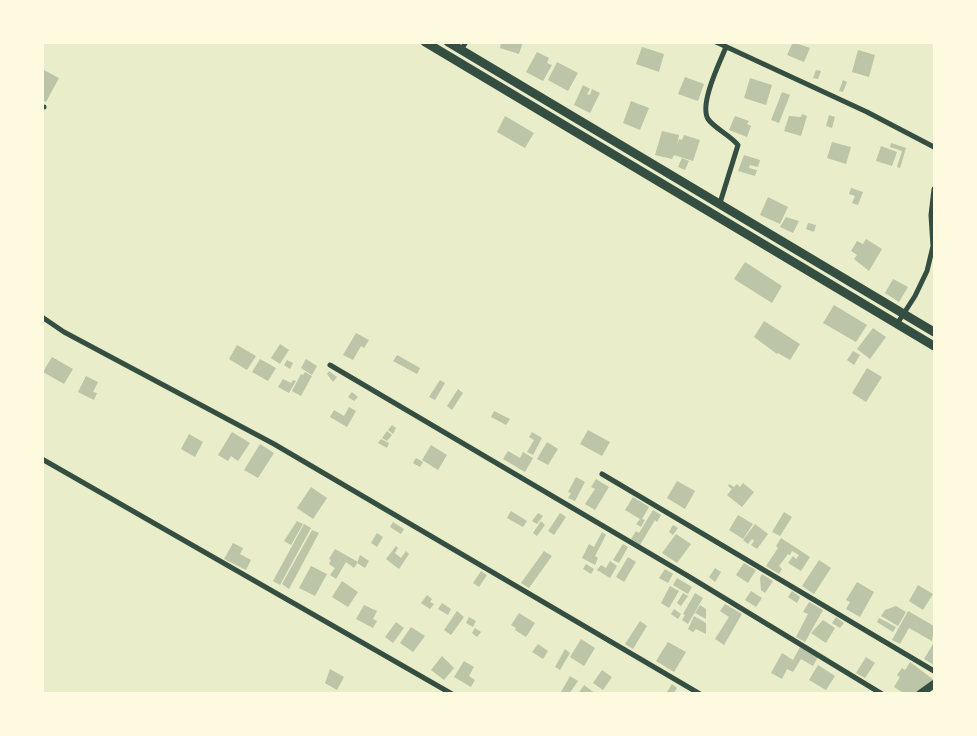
<!DOCTYPE html>
<style>
body{margin:0}
#map{position:relative;width:977px;height:736px;overflow:hidden;background:#e9edc9;font-family:"Fira Sans Condensed",sans-serif}
canvas{display:block}
.frame{position:absolute;inset:0;border:44px solid #fefae0;pointer-events:none}
</style>
<div id="map">
<canvas width="977" height="736"></canvas>
<div class="frame"></div>
</div>
<script>
const ctx = document.querySelector('canvas').getContext('2d');
ctx.lineJoin = 'round';
function fillPath(path, color) {
  ctx.fillStyle = color;
  ctx.fill(path, 'evenodd');
}
function trace(path, color, width, dash) {
  ctx.strokeStyle = color;
  ctx.lineWidth = width;
  ctx.lineCap = dash ? 'butt' : 'round';
  ctx.setLineDash(dash || []);
  ctx.stroke(path);
}
fillPath(new Path2D(`
 M501,42H523L519,54L500,48Z
 M793,42L810,48L804,62L787,55Z
 M642,47L664,54L659,72L636,64Z
 M858,50L875,55L869,77L852,72Z
 M537,52L549,58L547,63L552,65L543,81L526,72Z
 M557,62L578,73L568,91L548,80Z
 M42,69L59,78L46,102L42,100Z
 M816,70L821,71L818,79L813,78Z
 M685,77L704,84L698,101L678,94Z
 M750,78L772,85L766,105L744,98Z
 M843,80L847,82L843,92L839,91Z
 M583,85L590,89L587,94L590,95L592,89L600,93L590,113L574,105Z
 M782,92L790,95L779,123L771,120Z
 M631,101L649,108L640,130L623,123Z
 M802,114L807,116L801,136L784,131L789,116L801,117Z
 M829,115L835,117L832,128L826,126Z
 M505,116L534,133L525,148L497,132Z
 M735,116L749,121L747,124L751,126L747,137L729,130Z
 M662,131L679,135L677,146L679,139L682,140L684,135L700,140L693,161L674,155L672,159L655,155Z
 M832,142L851,147L846,164L827,158Z
 M891,143L906,148L900,168L897,167L902,151L890,147Z
 M881,146L897,152L892,166L876,161Z
 M744,155L760,160L758,167L750,165L749,168L757,170L755,176L738,171Z
 M682,158L689,161L685,170L678,167Z
 M851,188L863,192L858,205L852,203L855,196L849,194Z
 M768,197L788,207L780,224L760,215Z
 M786,217L799,221L793,233L780,227Z
 M808,223L816,225L814,232L806,229Z
 M866,239L882,249L869,271L854,259L857,255L851,251L857,241L863,244Z
 M745,262L782,286L772,303L734,279Z
 M893,279L908,287L899,302L885,293Z
 M834,305L867,325L856,342L823,323Z
 M764,321L800,344L790,360L778,353L777,354L754,337Z
 M873,328L886,337L870,359L857,349Z
 M356,333L369,340L364,348L361,346L353,360L343,355Z
 M280,344L289,350L280,364L271,358Z
 M237,345L256,356L247,370L229,359Z
 M853,351L860,355L854,365L847,360Z
 M397,355L420,368L417,374L393,361Z
 M52,357L73,369L64,384L43,372Z
 M260,359L276,368L268,381L252,372Z
 M306,359L317,366L312,375L301,368Z
 M287,360L293,363L290,369L284,365Z
 M867,368L882,377L866,402L852,393Z
 M329,371L337,377L333,382L327,374Z
 M305,372L312,376L301,396L292,391L301,374L303,375Z
 M86,376L98,382L93,392L97,393L94,400L78,392Z
 M283,379L291,383L293,380L296,381L289,393L278,387Z
 M440,380L445,383L435,400L429,397Z
 M458,389L463,393L452,410L447,406Z
 M352,392L358,397L354,401L348,397Z
 M349,407L356,411L347,427L330,417L334,410L344,416Z
 M494,411L510,419L506,425L491,417Z
 M392,425L396,428L393,434L388,430Z
 M588,430L610,442L602,456L580,444Z
 M387,431L392,435L387,441L382,438Z
 M232,432L250,443L238,461L231,456L228,461L218,455Z
 M532,432L542,438L533,455L527,452L534,440L529,437Z
 M189,434L203,442L195,457L181,449Z
 M381,439L389,443L387,448L378,443Z
 M547,442L558,449L548,465L537,459Z
 M260,444L274,453L258,478L244,470Z
 M431,445L447,455L438,470L422,460Z
 M508,451L520,458L523,452L533,458L525,472L503,459Z
 M416,458L423,462L420,467L413,463Z
 M576,477L585,482L575,501L568,498L571,493L568,492Z
 M596,479L609,487L595,510L585,504L595,489L591,487Z
 M677,481L695,491L685,509L667,498Z
 M743,483L754,492L742,507L727,495L732,489L728,486L729,484L734,487L737,484L740,487Z
 M311,487L327,498L313,519L297,508Z
 M633,497L649,507L642,519L645,520L641,527L636,524L640,519L625,510Z
 M653,510L661,515L657,522L655,520L640,545L631,539L636,531L639,533Z
 M511,511L527,521L523,527L507,518Z
 M784,512L792,517L780,536L772,532Z
 M538,513L543,516L537,524L532,521Z
 M560,513L566,517L554,535L548,531Z
 M738,515L753,524L743,539L729,530Z
 M297,521L303,524L291,545L284,541Z
 M541,521L545,525L537,536L533,533Z
 M393,522L404,529L401,534L390,527Z
 M304,524L311,528L280,585L273,581Z
 M755,524L768,534L757,549L751,545L754,541L752,539L748,544L743,540Z
 M673,525L678,528L673,535L669,532Z
 M312,530L319,533L289,589L282,584Z
 M602,532L606,535L595,556L598,558L595,565L582,558L589,544L594,547Z
 M377,533L383,537L377,547L371,543Z
 M676,534L691,544L677,563L662,553Z
 M781,538L810,557L801,571L788,563L793,556L796,559L799,555L792,551L790,555L788,554L779,566L782,569L779,574L766,566L778,548L776,546Z
 M233,543L243,548L240,554L251,560L246,570L224,559Z
 M623,544L628,547L619,563L613,560Z
 M396,546L398,548L395,553L401,558L406,551L409,554L399,569L386,559Z
 M335,549L358,562L354,568L346,562L336,579L330,575L335,568L329,564L331,560L329,559Z
 M544,551L552,556L529,588L521,583Z
 M360,555L369,561L365,568L357,563Z
 M628,557L636,562L624,582L616,577Z
 M819,560L831,568L814,594L802,586Z
 M610,561L617,566L610,578L597,570L601,565L606,568Z
 M744,563L756,570L748,583L736,575Z
 M586,564L594,569L591,574L583,569Z
 M311,566L327,574L315,596L299,588Z
 M715,568L721,572L715,582L709,577Z
 M665,569L673,574L668,583L659,578Z
 M481,571L487,575L479,587L473,583Z
 M762,574L773,581L765,593L761,590L760,578Z
 M677,578L692,587L688,594L673,585Z
 M342,581L358,592L348,607L332,597Z
 M857,582L874,592L860,617L846,609L850,602L846,600Z
 M918,585L933,594L923,610L909,601Z
 M670,586L679,591L669,608L661,603Z
 M751,591L762,598L756,607L745,600Z
 M792,591L800,597L797,603L788,597Z
 M683,593L688,596L681,606L677,603Z
 M695,593L703,598L688,624L682,620L685,615L683,614Z
 M427,595L432,599L430,602L434,604L430,609L421,603Z
 M809,602L823,610L805,642L796,637L808,614L803,612Z
 M442,603L451,609L448,615L438,609Z
 M725,604L742,614L724,645L715,639L729,617L720,611Z
 M364,605L377,611L373,619L377,621L373,628L356,619Z
 M700,605L706,609V619L695,613Z
 M896,606L906,612L898,626L881,616L885,610Z
 M674,609L681,614L678,619L671,614Z
 M457,611L464,617L451,635L444,630Z
 M908,611L934,626L932,641L909,628L900,644L892,640Z
 M519,613L535,623L526,637L515,630L516,628L511,625Z
 M694,616L706,623V634L696,629L693,632L688,629Z
 M469,617L476,621L473,627L466,623Z
 M836,617L844,623L840,628L832,623Z
 M879,618L896,627L893,632L877,622Z
 M823,620L835,628L826,643L811,633Z
 M640,621L647,626L633,649L625,644Z
 M396,622L404,628L393,643L385,637Z
 M411,627L425,636L413,652L400,643Z
 M475,628L481,632L477,637L472,633Z
 M581,639L595,648L584,666L570,657Z
 M668,642L686,652L674,672L656,661Z
 M538,644L548,651L543,659L532,652Z
 M933,644L934,646V665L924,659Z
 M800,647L818,657L813,666L801,659L793,672L787,669L782,679L771,673L782,653L793,660Z
 M565,649L570,653L560,670L555,667Z
 M442,656L454,668L444,680L431,670Z
 M866,657L875,663L865,678L856,673Z
 M464,661L474,667L469,676L475,680L471,687L454,677Z
 M910,662L934,680L913,694H905L894,687L900,677L897,675L902,668L905,670Z
 M818,665L835,676L826,690L809,680Z
 M330,669L344,677L337,690L325,683Z
 M602,670L612,677L603,690L593,683Z
 M570,676L578,681L569,694H564L561,692Z
 M672,684L677,688L673,694H669L667,692Z
 M584,685L596,694H578Z`), '#bcc5a7');
trace(new Path2D(`
 M716,42L867,112L934,147
 M461,50L466,42
 M42,107H44
 M720,203L738,145C730,135 714,128 708,119C699,104 720,62 726,47
 M42,317L64,332L274,444L700,694
 M897,324L915,296L927,271L933,246L931,215L934,189
 M330,365L688,576L882,694
 M42,459L452,694
 M602,474L934,671`), '#344e41', 5);
trace(new Path2D(`
 M920,694L934,684`), '#344e41', 8);
trace(new Path2D(`
 M425,42L934,346
 M448,42L934,332`), '#344e41', 9);
</script>
